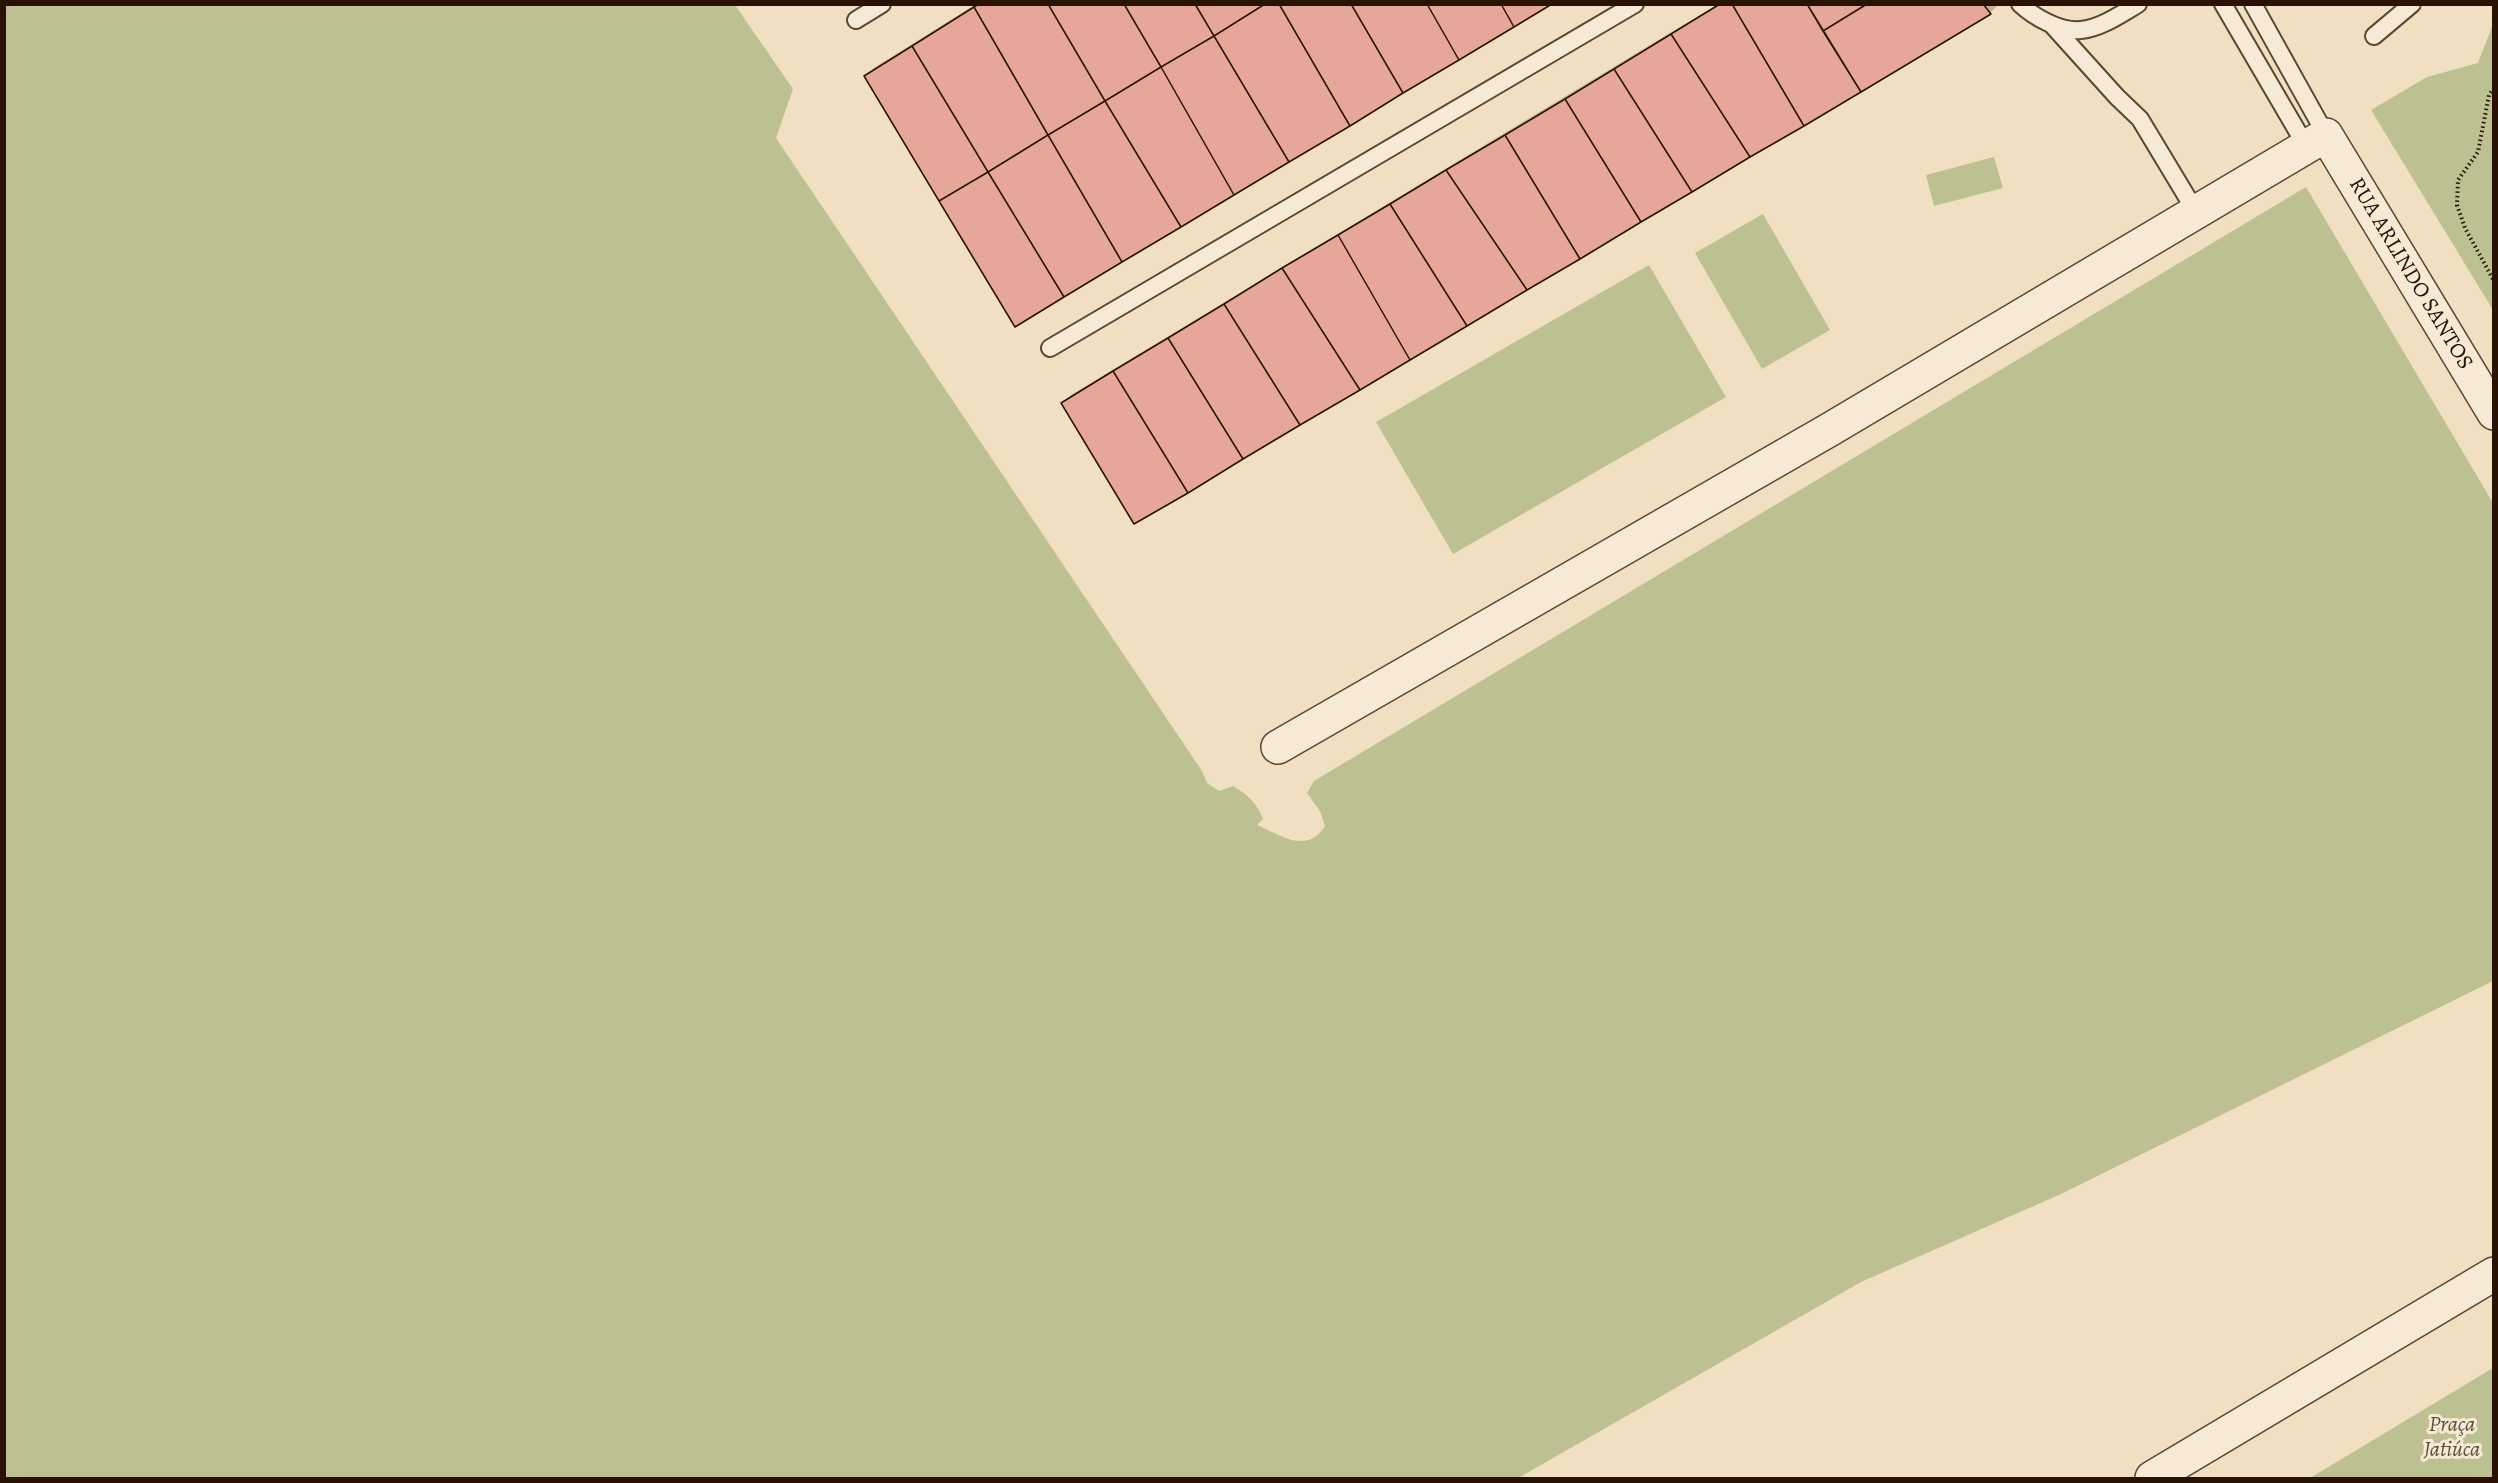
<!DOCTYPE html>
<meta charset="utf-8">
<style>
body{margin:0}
#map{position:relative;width:2498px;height:1483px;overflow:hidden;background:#f1dfc1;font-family:Alegreya,serif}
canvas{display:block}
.frame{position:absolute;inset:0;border:6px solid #291204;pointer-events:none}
</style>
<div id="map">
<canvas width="2498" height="1483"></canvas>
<div class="frame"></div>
</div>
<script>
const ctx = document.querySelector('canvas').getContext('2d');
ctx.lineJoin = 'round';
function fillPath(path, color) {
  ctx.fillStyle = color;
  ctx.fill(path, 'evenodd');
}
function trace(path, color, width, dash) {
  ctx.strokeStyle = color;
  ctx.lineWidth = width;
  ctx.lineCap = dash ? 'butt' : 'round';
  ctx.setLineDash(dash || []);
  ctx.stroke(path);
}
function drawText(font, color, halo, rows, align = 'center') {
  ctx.font = font + ' Alegreya,serif';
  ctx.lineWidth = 6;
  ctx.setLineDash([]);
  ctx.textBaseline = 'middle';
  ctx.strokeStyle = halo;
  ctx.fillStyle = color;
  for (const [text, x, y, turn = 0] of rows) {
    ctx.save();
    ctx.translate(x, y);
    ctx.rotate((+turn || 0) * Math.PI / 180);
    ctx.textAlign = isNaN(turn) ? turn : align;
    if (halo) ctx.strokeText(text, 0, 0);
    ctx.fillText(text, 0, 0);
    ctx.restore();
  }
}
fillPath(new Path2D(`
 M5,4L735,5L793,89L776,138L1202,771L1207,783L1219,791L1233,786C1247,794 1257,803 1263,819L1257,825C1280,835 1307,855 1325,826L1320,811L1307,793L1314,781L2306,187L2493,503V981L2061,1194L1861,1282L1518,1478H5Z
 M2493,24V310L2371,110L2427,77L2478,63Z
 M1994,157L2003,188L1934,206L1926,175Z
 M1763,214L1830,330L1762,369L1695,253Z
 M1649,265L1726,397L1453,554L1376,422Z
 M2493,1368V1478H2310Z`), '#bdc191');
fillPath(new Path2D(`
 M976,4H1549L866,76L874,68Z
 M1718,4L1998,5L1990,13L1063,403L1071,395Z`), '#0003');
const building = new Path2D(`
 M979,4H1048L1105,101L1048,135L974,7Z
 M1048,4H1124L1161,67L1105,101Z
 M1124,4H1195L1214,36L1161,67Z
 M1195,4H1265L1214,36Z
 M1265,4H1279L1350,126L1289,162L1214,36Z
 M1279,4H1351L1403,93L1350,126Z
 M1351,4H1427L1459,60L1403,93Z
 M1427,4H1501L1514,27L1459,60Z
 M1501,4H1552L1514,27Z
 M1720,4H1732L1804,126L1750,157L1671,34Z
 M1732,4H1807L1861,92L1804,126Z
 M1807,4H1867L1823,31Z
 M1867,4H1983L1991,14L1861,92L1823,31Z
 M974,7L1048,135L988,172L912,46Z
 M1671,34L1750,157L1692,192L1614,69Z
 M1214,36L1289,162L1234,195L1161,67Z
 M912,46L988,172L939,201L864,76Z
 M1161,67L1234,195L1181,227L1105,101Z
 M1614,69L1692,192L1641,222L1565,99Z
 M1565,99L1641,222L1580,259L1505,135Z
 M1105,101L1181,227L1122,262L1048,135Z
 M1048,135L1122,262L1064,297L988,172Z
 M1505,135L1580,259L1527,290L1446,170Z
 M1446,170L1527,290L1467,326L1390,204Z
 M988,172L1064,297L1015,327L939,201Z
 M1390,204L1467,326L1410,360L1338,235Z
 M1338,235L1410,360L1360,390L1282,268Z
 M1282,268L1360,390L1300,425L1224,304Z
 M1224,304L1300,425L1243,459L1168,338Z
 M1168,338L1243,459L1188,493L1113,371Z
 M1113,371L1188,493L1134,524L1061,403Z`);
fillPath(building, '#e6a699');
trace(building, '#291204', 1.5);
const service = new Path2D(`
 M2020,4C2035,18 2061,32 2081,30C2101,28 2121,14 2138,4
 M2223,4L2306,146
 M2253,4L2326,135
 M856,20L882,4
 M2052,25L2117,97L2140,119L2196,212
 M2374,36L2412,4
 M1050,348L1635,4`);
const minor = new Path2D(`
 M1278,747L1829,430L2326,135L2494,413
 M2152,1478L2494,1274`);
trace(service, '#5b4533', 20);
trace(minor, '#5b4533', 36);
trace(new Path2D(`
 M2494,88L2489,95L2478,152L2458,180L2457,205L2465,228L2494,281`), '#291204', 4, [1.5, 3]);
trace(service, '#f6ead7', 16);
trace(minor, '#f6ead7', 33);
drawText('22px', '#291204', '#f6ead7', [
 ["RUA ARLINDO SANTOS",2410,274,59]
]);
drawText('italic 22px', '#5d4f35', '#f6ead7', [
 ["Praça",2452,1426],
 ["Jatiúca",2452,1451]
]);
</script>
